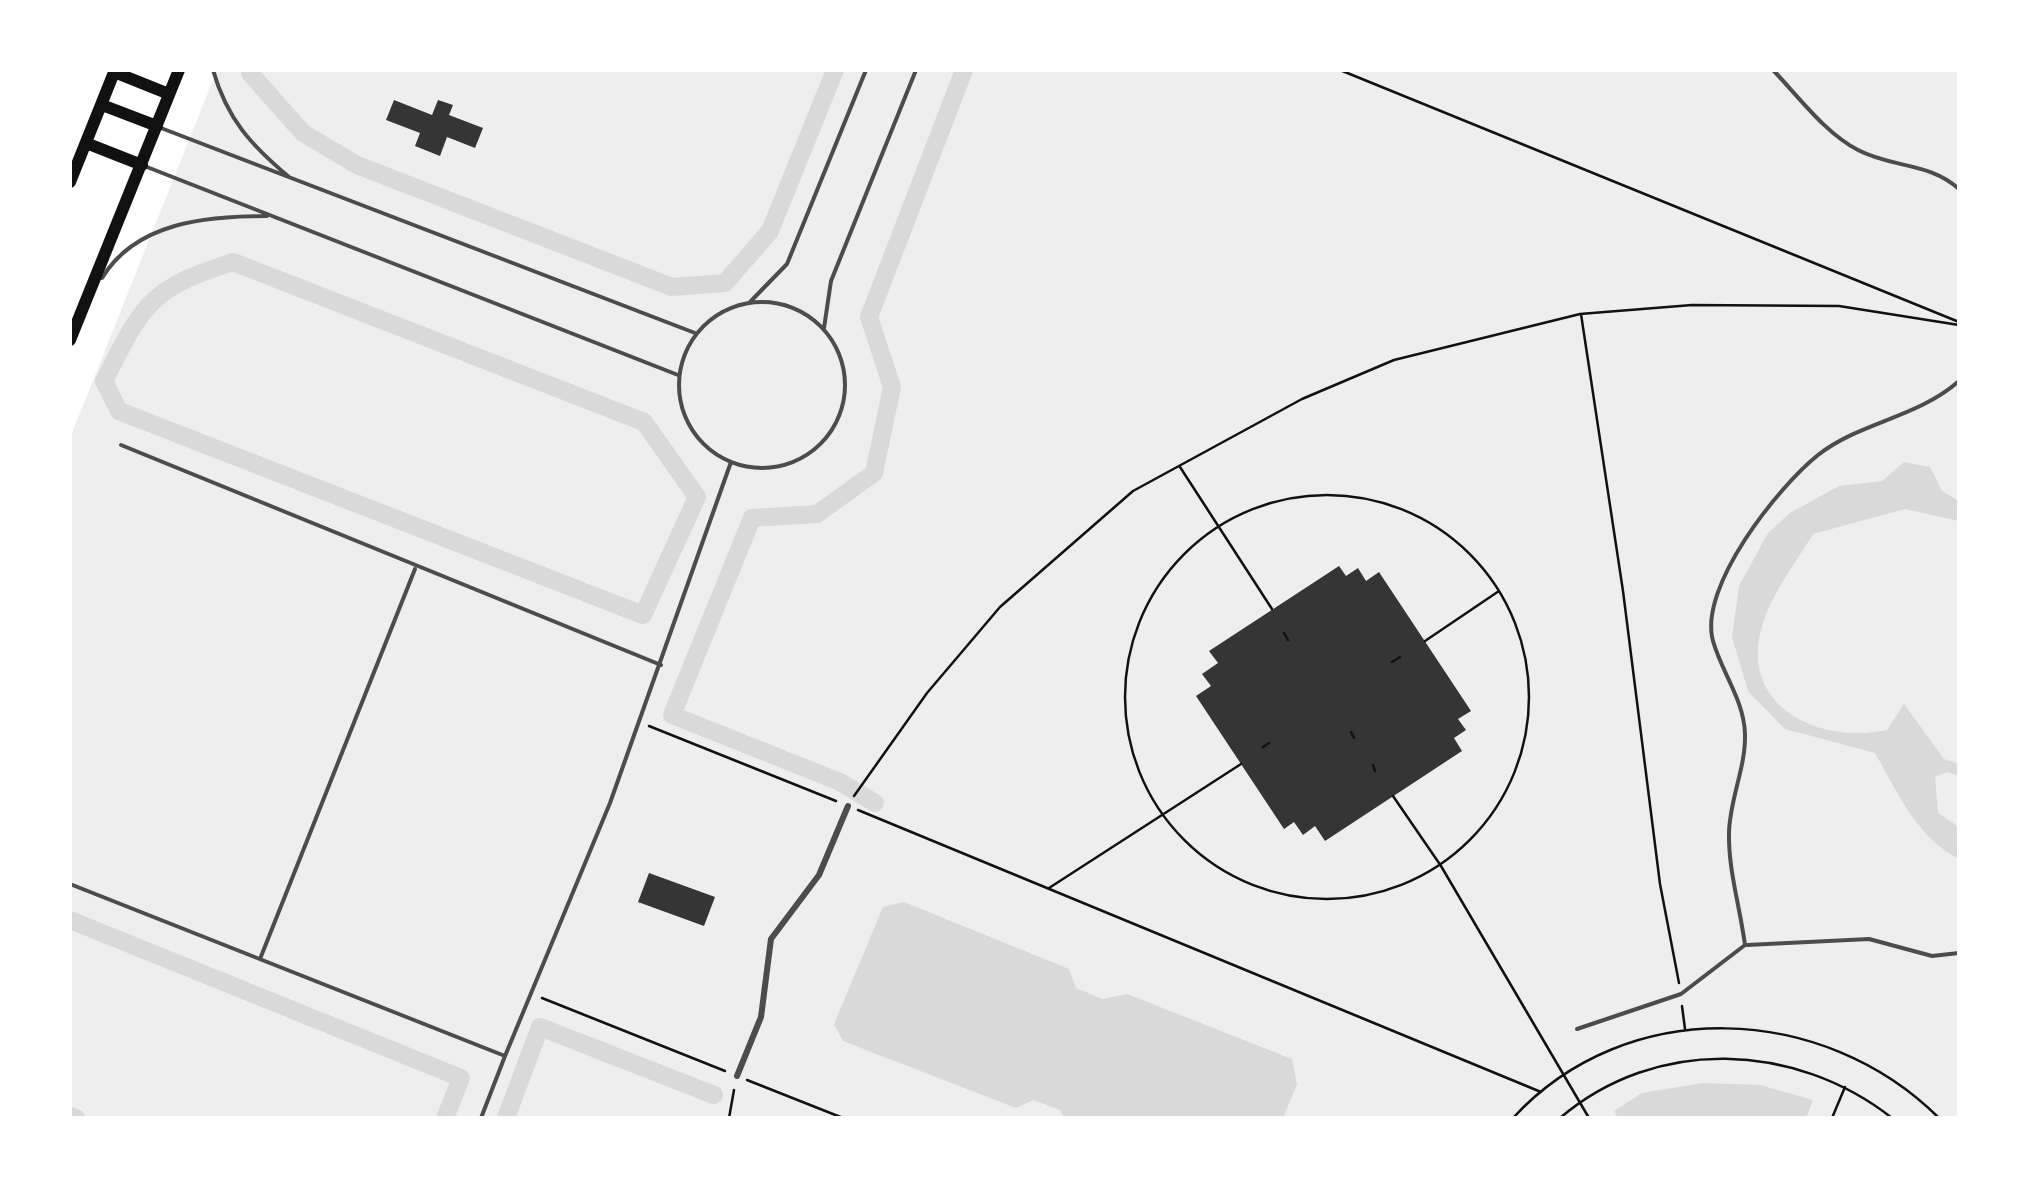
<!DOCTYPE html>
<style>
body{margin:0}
#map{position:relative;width:2029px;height:1188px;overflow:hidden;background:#fff;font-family:"Work Sans",sans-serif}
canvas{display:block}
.frame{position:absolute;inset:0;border:72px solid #fff;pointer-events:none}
</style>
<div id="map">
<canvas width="2029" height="1188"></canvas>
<div class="frame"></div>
</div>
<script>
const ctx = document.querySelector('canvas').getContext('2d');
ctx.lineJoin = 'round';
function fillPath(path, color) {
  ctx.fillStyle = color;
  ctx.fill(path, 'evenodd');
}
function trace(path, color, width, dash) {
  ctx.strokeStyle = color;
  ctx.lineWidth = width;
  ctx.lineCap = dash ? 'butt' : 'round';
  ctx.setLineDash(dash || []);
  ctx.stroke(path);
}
fillPath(new Path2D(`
 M217,70H1959V1118H70V438Z`), '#eee');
fillPath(new Path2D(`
 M1904,462L1930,467L1942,491L1959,501V521L1905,509L1813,534C1797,561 1772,593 1763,623C1736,705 1818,745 1887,730L1904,704L1944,759L1959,764V776L1947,772L1935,777L1938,813L1959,827V859C1916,837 1898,793 1875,753L1785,729L1748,691L1732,637L1739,586L1768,533L1790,513L1839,486L1882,481Z
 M904,902L1069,969L1076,988L1103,999L1127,994L1292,1059L1297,1084L1283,1118H1064L1060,1110L1033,1100L1016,1108L843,1041L834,1024L883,907Z
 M1703,1083L1760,1085L1813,1100L1806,1118H1618L1614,1111L1642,1093Z`), '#d9d9d9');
trace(new Path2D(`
 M250,73L303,133L357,165L672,287L725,283L770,231L835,70
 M233,262L644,422L697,497L643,615L119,411L104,381C143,305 148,289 233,262Z
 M875,803L840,782L672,715L752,518L817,514L874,473L892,387L869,317L964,70
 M70,920L461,1078L445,1118
 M70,1116L76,1118
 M506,1118L540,1027L714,1095`), '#d9d9d9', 18);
fillPath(new Path2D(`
 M394,100L432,115L438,100L453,105L449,115L483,128L475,148L447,137L440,156L415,146L420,133L386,120Z
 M1339,566L1346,576L1358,568L1366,581L1379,572L1471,711L1458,719L1466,730L1454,738L1462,751L1325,841L1315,826L1303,835L1294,822L1284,829L1196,696L1211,686L1202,674L1218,663L1209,651Z
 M649,873L715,897L704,926L638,902Z`), '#353535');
trace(new Path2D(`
 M1340,70L1959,322
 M1581,314L1623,591L1660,884L1679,983
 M1180,467L1272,609
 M1125 697a202 202 0 1 1 404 0a202 202 0 1 1-404 0Z
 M1284,633L1288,640
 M1425,641L1499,591
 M1392,662L1400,657
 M649,726L836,801
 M1351,732L1354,738
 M1263,747L1269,743
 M1373,765L1375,771
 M854,796L927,693L1000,607L1133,491L1302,399L1394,360L1580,314L1692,305L1839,306L1959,325
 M1393,796L1441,866L1589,1118
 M858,810L1541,1092
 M1049,888L1241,764
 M542,998L725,1071
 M1682,1006L1685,1029
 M747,1080L843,1118
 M729,1118L734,1090
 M1513,1118C1627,994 1824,1003 1939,1118
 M1560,1118C1656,1036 1795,1042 1892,1118
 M1832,1118L1845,1087`), '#111', 2.5);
trace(new Path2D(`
 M213,70C227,119 251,145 289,177
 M1773,70C1799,97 1825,133 1858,150C1892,168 1929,162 1959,189
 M161,128L695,333
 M147,167L678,375
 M102,278C136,222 207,216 267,216
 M679 385a83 83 0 1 1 166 0a83 83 0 1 1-166 0Z
 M750,302L787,264L866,70
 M824,328L831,281L916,70
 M121,445L661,665
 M70,884L505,1056L481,1118
 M1747,945L1869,939L1932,956L1959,953
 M260,959L415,569
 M1577,1029L1681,994L1745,945C1740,907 1728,869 1729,832C1730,798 1746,767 1745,734C1744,700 1722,673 1713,641C1698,587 1778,487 1818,455C1860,422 1917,418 1959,381
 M505,1056L610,803L731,462`), '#4c4c4c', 4);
trace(new Path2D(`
 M737,1076L761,1017L771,939L819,875L848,806`), '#4c4c4c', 6);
trace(new Path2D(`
 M114,72L169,94
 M102,105L157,126
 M86,143L142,165
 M70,182L115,70
 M70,340L179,70`), '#111', 12);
</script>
